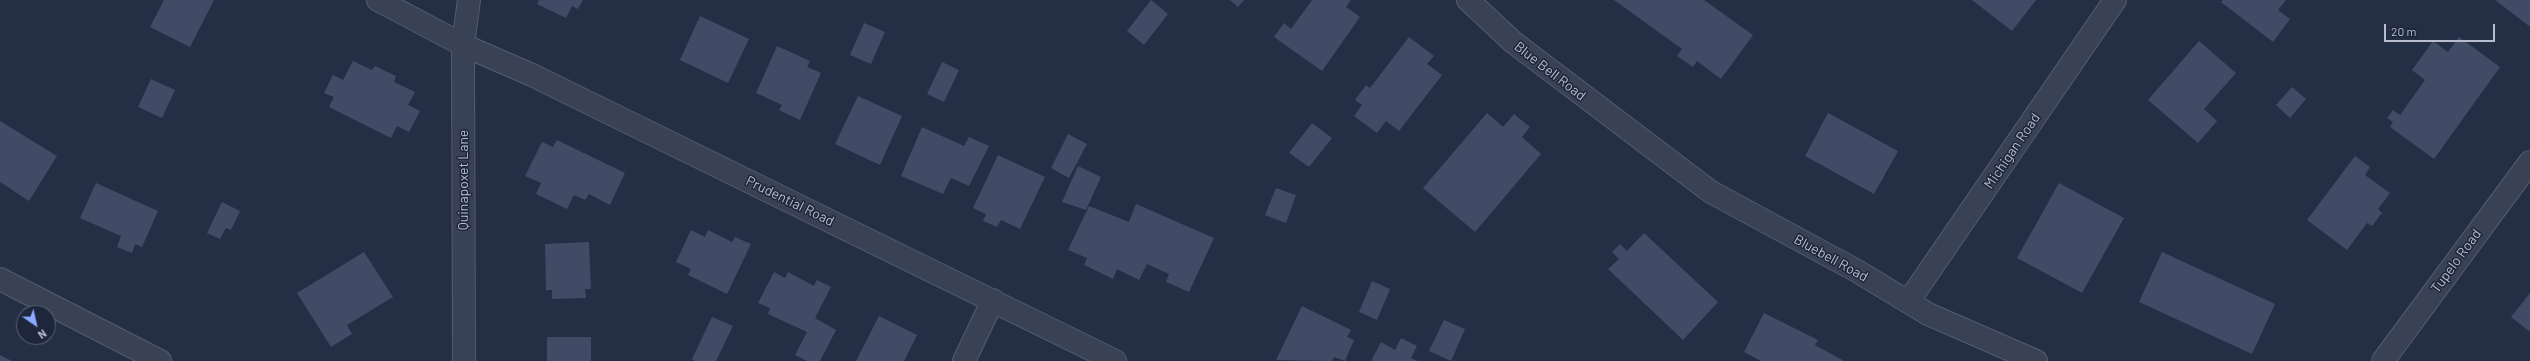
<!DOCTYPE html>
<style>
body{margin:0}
#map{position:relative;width:2530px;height:361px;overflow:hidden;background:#242f46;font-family:Barlow,sans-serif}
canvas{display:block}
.north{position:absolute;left:16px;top:305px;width:40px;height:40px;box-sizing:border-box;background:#1d263a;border:1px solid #5b6275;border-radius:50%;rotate:146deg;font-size:11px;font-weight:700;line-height:16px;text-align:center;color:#b7bdce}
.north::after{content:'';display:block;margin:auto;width:14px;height:18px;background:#8babff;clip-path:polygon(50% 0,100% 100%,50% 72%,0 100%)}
.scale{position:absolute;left:2384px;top:24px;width:111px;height:18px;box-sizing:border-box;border:2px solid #b7bdce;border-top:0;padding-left:5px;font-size:12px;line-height:14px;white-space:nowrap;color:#b7bdce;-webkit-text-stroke:3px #1d263a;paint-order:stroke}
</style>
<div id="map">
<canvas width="2530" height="361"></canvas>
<div class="north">N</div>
<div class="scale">20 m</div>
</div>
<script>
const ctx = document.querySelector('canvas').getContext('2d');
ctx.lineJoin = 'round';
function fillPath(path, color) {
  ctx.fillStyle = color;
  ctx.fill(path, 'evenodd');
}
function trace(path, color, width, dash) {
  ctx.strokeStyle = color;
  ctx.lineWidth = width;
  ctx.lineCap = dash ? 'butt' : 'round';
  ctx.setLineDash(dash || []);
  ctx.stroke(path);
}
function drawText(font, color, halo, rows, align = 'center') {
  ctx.font = font + ' Barlow,sans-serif';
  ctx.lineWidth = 3;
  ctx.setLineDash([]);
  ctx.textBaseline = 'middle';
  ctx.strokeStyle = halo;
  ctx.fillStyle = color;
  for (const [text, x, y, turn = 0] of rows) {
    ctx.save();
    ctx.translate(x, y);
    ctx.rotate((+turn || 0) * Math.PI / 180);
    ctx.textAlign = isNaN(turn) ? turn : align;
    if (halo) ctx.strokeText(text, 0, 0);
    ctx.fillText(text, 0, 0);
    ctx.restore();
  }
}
fillPath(new Path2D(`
 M164,0H214L190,47L150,27Z
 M539,0H583L578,9L572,6L566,18L537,4Z
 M1151,0L1168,14L1144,45L1127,31Z
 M1230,0H1244L1238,7Z
 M1312,0H1351L1346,7L1360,17L1322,71L1274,37L1284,23L1291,29Z
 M1614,0H1704L1753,35L1721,79L1697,61L1693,67L1677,56L1682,49Z
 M1972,0H2036L2012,31Z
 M2223,0H2286L2278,10L2290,19L2273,42L2221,2Z
 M2495,0H2530V26H2529Z
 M700,16L749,39L728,83L680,60Z
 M864,23L885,32L871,64L850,55Z
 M1409,37L1434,56L1427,64L1442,75L1399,131L1386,121L1377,133L1354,116L1362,105L1355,100L1366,85L1370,88Z
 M2459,37L2500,67L2434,159L2390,127L2393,122L2387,118L2393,110L2400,115L2425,80L2412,70L2433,41L2448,52Z
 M2199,41L2236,73L2204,109L2217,121L2198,143L2148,100Z
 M777,46L810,61L807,67L821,73L800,120L779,110L782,105L756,93Z
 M353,61L372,70L375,66L396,76L394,82L415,92L408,105L420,111L409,132L397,126L391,138L329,107L334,97L324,93L333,75L343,80Z
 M942,62L959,70L944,102L927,94Z
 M151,79L175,90L162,118L138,107Z
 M2292,87L2306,99L2290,118L2276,105Z
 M858,96L902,116L880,165L835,144Z
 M1487,113L1503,127L1514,114L1530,127L1522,137L1541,154L1475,232L1423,188Z
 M1828,113L1898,151L1874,194L1805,156Z
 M0,121L57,156L29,201L0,182Z
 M1312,123L1332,138L1309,167L1289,153Z
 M922,127L964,146L969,137L989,146L969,186L951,178L943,194L901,176Z
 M1068,134L1087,144L1069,178L1051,168Z
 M557,140L625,173L610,205L589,194L585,200L574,195L567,209L536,194L541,183L525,176L542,142L553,147Z
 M998,155L1045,177L1020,229L1001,220L997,227L983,221L986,214L973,208Z
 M2355,156L2370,167L2365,175L2390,193L2378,209L2382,213L2372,226L2367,223L2347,250L2307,220Z
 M1078,166L1101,177L1086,210L1062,202Z
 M96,183L158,211L142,247L135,244L132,253L117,247L121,236L80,218Z
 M2059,183L2124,218L2082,293L2017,258Z
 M1276,188L1296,195L1286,223L1265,215Z
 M222,202L240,211L231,230L226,228L220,239L207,233Z
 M1136,204L1214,238L1189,292L1166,282L1169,274L1147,264L1139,280L1117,269L1113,279L1084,265L1087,258L1068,250L1089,206L1129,222Z
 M691,230L705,237L708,230L732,242L735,237L751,244L727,294L688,275L691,269L676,262Z
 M1644,233L1718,302L1683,340L1608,269L1619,259L1612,252L1620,244L1627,251Z
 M589,242L591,289H585L586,298L552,299V290H546L545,244Z
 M364,252L393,297L347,325L352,334L331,347L297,293Z
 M2162,252L2275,304L2252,354L2139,302Z
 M774,272L785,278L788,272L814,286L817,280L831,287L815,318L836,330L820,361H807L795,355L807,332L768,314L770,308L758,303Z
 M1372,281L1390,289L1377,320L1359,312Z
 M2530,293V332L2511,317Z
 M1302,306L1351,330L1347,337L1354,340L1345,361L1334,357L1332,361L1276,360Z
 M1764,313L1818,340L1815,345L1844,361H1761L1744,352Z
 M879,316L917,335L904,361H856Z
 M712,317L733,326L716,361H695L692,359Z
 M1444,320L1465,329L1451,361L1429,351Z
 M547,337H591V361H547Z
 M1401,338L1417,346L1411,358L1418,361H1371L1381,342L1395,350Z
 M0,355L12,361H0Z`), '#414b66');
const street = new Path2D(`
 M378,0L463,45L532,75L1115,361
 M1468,0L1513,42L1711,192L1857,271L1928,314L2036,361
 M0,279L160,361
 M1908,302L2115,0
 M464,361L463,45L469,0
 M964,361L993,300
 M2383,361L2530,162`);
trace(street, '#555c6f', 24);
trace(street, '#394155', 22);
drawText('14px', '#b7bdce', '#1d263a', [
 ["Blue Bell Road",1550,71,38],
 ["Michigan Road",2012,151,-56],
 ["Quinapoxet Lane",463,180,-90],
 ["Prudential Road",790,201,26],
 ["Bluebell Road",1831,258,29],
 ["Tupelo Road",2456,261,-54]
]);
</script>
